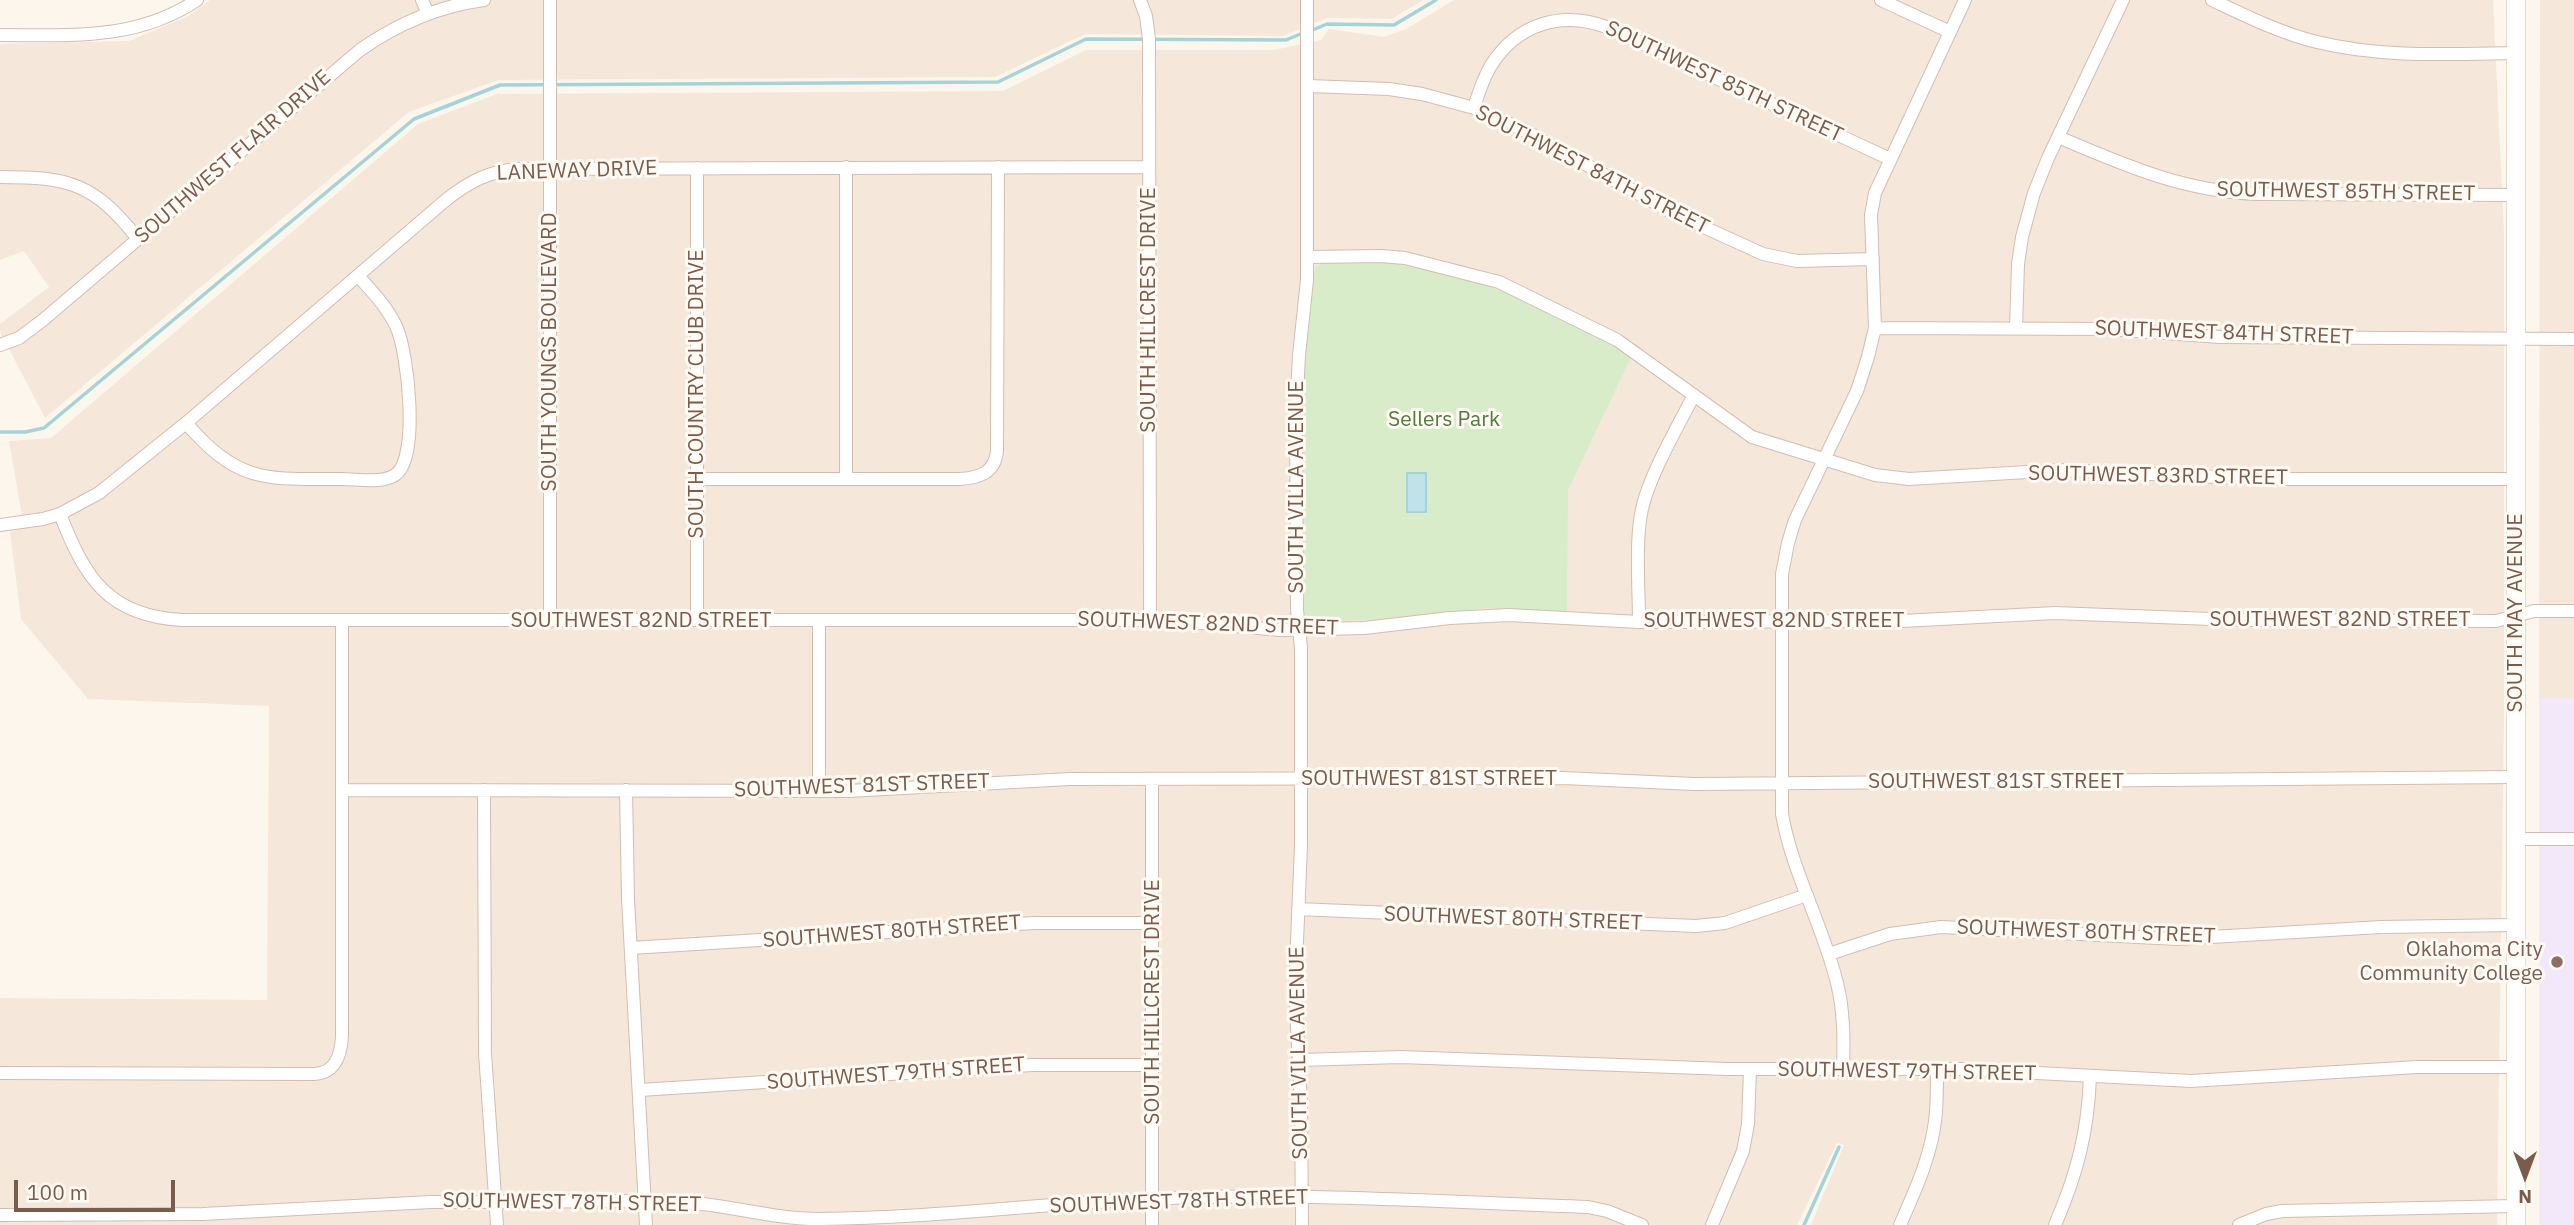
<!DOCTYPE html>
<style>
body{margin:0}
#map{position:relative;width:2574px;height:1225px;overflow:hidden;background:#fdf6ec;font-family:"IBM Plex Sans",sans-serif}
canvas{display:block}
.north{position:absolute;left:2490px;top:1141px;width:70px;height:70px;-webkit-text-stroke:5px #fffaf3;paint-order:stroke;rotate:180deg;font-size:19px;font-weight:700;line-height:28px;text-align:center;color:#7a5c4d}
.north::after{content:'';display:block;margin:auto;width:24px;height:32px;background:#7a5c4d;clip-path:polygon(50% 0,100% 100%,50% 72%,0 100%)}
.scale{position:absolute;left:14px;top:1180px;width:161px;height:32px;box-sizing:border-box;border:4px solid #7a5c4d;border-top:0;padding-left:9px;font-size:21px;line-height:24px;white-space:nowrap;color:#7a5c4d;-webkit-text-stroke:5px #fffaf3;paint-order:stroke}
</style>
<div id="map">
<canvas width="2574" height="1225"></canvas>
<div class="north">N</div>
<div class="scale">100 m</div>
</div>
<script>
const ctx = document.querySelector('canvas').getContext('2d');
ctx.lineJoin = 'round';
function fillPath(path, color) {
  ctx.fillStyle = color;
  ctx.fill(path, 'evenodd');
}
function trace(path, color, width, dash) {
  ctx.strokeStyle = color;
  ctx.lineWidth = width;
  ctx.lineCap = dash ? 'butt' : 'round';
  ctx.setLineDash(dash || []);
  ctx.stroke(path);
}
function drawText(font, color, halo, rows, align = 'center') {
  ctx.font = font + ' "IBM Plex Sans",sans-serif';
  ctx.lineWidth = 6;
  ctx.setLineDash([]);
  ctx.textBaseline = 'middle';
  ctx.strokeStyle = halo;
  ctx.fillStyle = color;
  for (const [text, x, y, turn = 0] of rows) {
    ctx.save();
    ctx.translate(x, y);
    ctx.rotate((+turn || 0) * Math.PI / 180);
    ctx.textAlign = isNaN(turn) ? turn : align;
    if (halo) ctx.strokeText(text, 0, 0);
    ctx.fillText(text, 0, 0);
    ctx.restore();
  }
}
fillPath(new Path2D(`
 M210,0H1423L1392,19L1327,18L1283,36L1085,34L995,77L498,80L409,112L45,418L0,332V324L49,287L24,251L0,260V44L129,41L188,16Z
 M1454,0H2493L2504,231V718L2497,1225H1811L1844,1145L1837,1143L1797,1225H0V998L267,1000L269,706L88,699L21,619L10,532L24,528L9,441L51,438L418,124L497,94L1003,91L1086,50H1274L1321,40L1329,29L1384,37L1406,29Z
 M2540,0H2574V699L2539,698Z`), '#f5e8da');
fillPath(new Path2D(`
 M2539,698H2574V1225H2539Z`), '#f3e8fa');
fillPath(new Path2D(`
 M1327,262C1346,262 1366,261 1386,263C1469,269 1562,312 1631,357L1568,490L1567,612L1486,608L1384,619L1313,622L1305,618L1302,608V408L1304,363L1314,272L1317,266Z`), '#d8ecc9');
const water = new Path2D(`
 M1407,473H1426V512H1407Z`);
fillPath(water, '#bfe3e8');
trace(water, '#a5d3da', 2);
trace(new Path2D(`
 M1310,31L1327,24L1394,25L1436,0
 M0,432H25L44,428L414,119L500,85L998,82L1086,39L1286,40L1303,33
 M1804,1225L1839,1147`), '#a5d3da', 3.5);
const minor = new Path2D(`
 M422,0L428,14
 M1140,0L1146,16L1149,39L1150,620
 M1881,0L1950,32
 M2212,0C2246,16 2280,33 2317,42C2382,58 2450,54 2516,53
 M0,35C69,35 136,41 197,0
 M1308,86L1389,89L1422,94L1474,108L1526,131L1673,213L1763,254L1797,261L1873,259
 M1474,108C1478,94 1483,80 1490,67C1517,23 1562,10 1609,28L1890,159
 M2058,137C2124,165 2185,192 2258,194L2517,195
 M846,167V479
 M0,177C69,177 94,183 138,239
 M1307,257L1381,256L1405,258L1499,282L1617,340L1752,437L1875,475L1909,479L2061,470L2263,479H2516
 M1875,328L2109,329L2220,337L2574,339
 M2016,328L2018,264L2022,237L2034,193L2048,158L2123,0
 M0,345L19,338L43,320L360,50C397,24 439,6 484,0
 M186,423C239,484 266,479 342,479C357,479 381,484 395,475C420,459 408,351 396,326C387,307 372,291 358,276
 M697,479H959C979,478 995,473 997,451L998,167
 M60,514C85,578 108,616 182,620H1167L1280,630L1364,628L1450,618L1509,615L1639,622L1902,621L2055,613L2237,620L2496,621L2534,611H2574
 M0,525L43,519L60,514L99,493L186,423L447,199C469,182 489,171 517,169L1149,167
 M697,620V168
 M550,621V0
 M1639,622C1639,590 1635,539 1642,509C1649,476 1678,426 1694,395
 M1152,779V1225
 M342,790L848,791L1070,779L1563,778L1694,784L2516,777
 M484,790L485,1053L497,1225
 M626,790L628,899L646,1225
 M819,791V621
 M2516,839H2574
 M1298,909L1696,926L1725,923L1807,895
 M631,948L1034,923H1153
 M1829,954L1890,934L1941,927L2177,939L2381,927L2515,925
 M1300,1060L1401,1057L1727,1069H1960L2191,1081L2417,1067H2515
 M1843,1069C1844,1040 1844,1011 1837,983C1823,925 1792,872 1782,814V574L1788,543L1795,520L1857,391L1868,357L1875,328L1871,215L1875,193L1965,0
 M0,1073L314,1074C336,1073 341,1055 342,1036V621
 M640,1090L1032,1065H1153
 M0,1215L203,1214L431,1202L668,1201C720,1202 768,1219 820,1219C937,1218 1053,1202 1170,1198C1309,1193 1449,1202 1588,1207L1607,1211L1642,1225
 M1302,1225L1301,1104L1295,989L1301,846V648L1297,610L1296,414L1299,355L1307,280V0
 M1712,1225L1743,1151L1748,1124L1750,1070
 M1900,1225C1916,1189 1933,1152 1936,1112C1937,1098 1937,1083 1937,1069
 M2055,1225C2077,1174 2088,1132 2090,1077
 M2239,1225L2266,1214L2282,1211L2515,1206`);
const secondary = new Path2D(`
 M2516,1225V0`);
trace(minor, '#d1beb0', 14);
trace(secondary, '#d6c0b0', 19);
trace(minor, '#fff', 12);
trace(secondary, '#fff', 18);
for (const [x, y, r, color] of [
 [2557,962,7,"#8d6e63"]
]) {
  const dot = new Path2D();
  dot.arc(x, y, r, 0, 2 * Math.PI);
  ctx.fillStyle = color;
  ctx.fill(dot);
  trace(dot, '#fffaf3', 2.5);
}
drawText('21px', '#7a5c4d', '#fffaf3', [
 ["SOUTHWEST 85TH STREET",1724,82,25],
 ["SOUTHWEST FLAIR DRIVE",233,157,-41],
 ["SOUTHWEST 84TH STREET",1592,170,27],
 ["LANEWAY DRIVE",577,171,-2],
 ["SOUTHWEST 85TH STREET",2346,192,1],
 ["SOUTH HILLCREST DRIVE",1149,310,-90],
 ["SOUTHWEST 84TH STREET",2224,333,2],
 ["SOUTH YOUNGS BOULEVARD",550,352,-90],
 ["SOUTH COUNTRY CLUB DRIVE",697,394,-90],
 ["SOUTHWEST 83RD STREET",2158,476,1],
 ["SOUTH VILLA AVENUE",1297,487,-90],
 ["SOUTH MAY AVENUE",2516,613,-90],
 ["SOUTHWEST 82ND STREET",2340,620],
 ["SOUTHWEST 82ND STREET",641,621],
 ["SOUTHWEST 82ND STREET",1774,621],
 ["SOUTHWEST 82ND STREET",1208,624,2],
 ["SOUTHWEST 81ST STREET",1429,779],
 ["SOUTHWEST 81ST STREET",1996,782],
 ["SOUTHWEST 81ST STREET",862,786,-2],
 ["SOUTHWEST 80TH STREET",1513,919,2],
 ["SOUTHWEST 80TH STREET",892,932,-4],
 ["SOUTHWEST 80TH STREET",2086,932,2],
 ["SOUTH HILLCREST DRIVE",1153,1002,-90],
 ["SOUTH VILLA AVENUE",1299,1053,-91],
 ["SOUTHWEST 79TH STREET",1907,1072,1],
 ["SOUTHWEST 79TH STREET",896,1074,-4],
 ["SOUTHWEST 78TH STREET",1179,1202,-2],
 ["SOUTHWEST 78TH STREET",572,1203,1]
]);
drawText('21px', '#537a41', '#fffaf3', [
 ["Sellers Park",1444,420]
]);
drawText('21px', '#785e54', '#fffaf3', [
 ["Oklahoma City",2543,950],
 ["Community College",2543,974]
], 'right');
</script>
